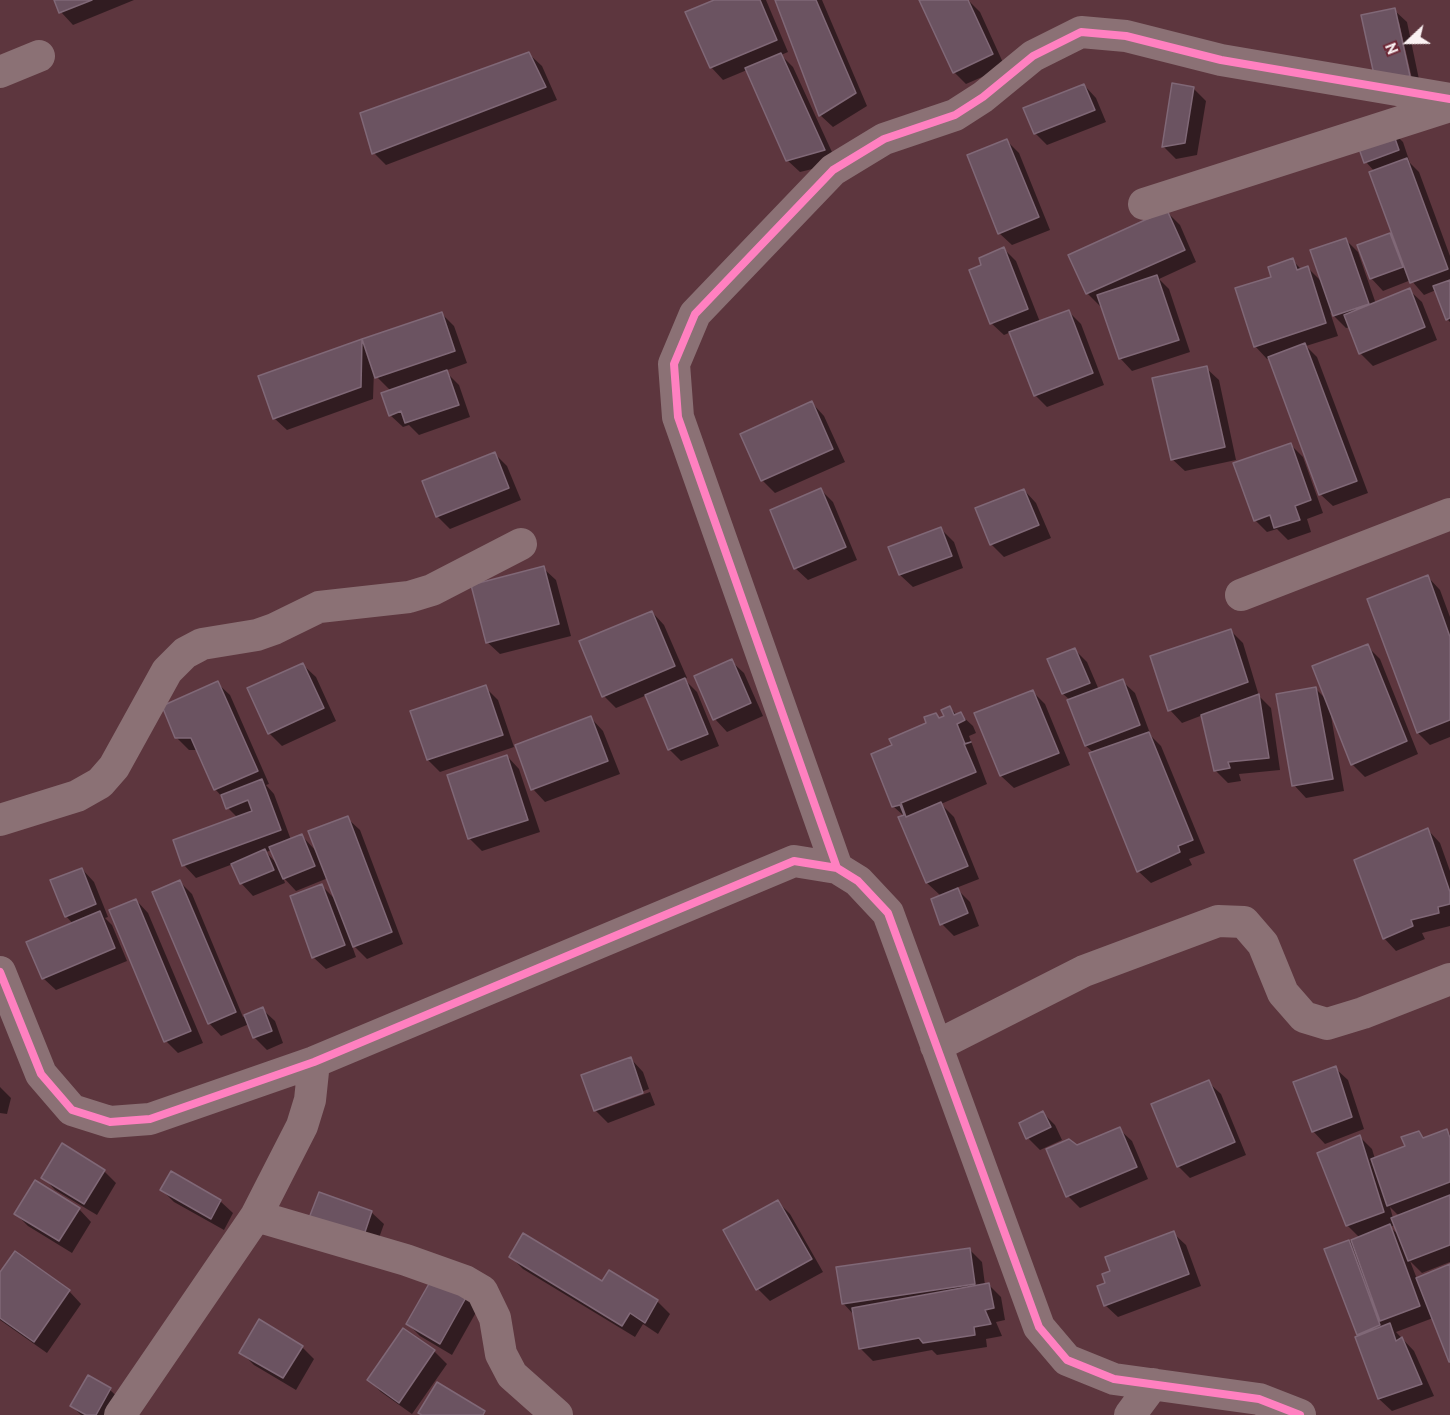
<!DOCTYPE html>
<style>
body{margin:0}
#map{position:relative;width:1450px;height:1415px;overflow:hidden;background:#5d363e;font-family:"PT Sans",sans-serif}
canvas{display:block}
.north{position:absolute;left:1378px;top:12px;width:60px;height:60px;-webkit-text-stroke:4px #6c2735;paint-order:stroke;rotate:248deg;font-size:16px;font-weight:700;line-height:24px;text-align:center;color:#fbf2f3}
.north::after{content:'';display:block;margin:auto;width:21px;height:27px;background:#fbf2f3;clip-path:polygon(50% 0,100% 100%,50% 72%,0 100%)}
</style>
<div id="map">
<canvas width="1450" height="1415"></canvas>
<div class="north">N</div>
</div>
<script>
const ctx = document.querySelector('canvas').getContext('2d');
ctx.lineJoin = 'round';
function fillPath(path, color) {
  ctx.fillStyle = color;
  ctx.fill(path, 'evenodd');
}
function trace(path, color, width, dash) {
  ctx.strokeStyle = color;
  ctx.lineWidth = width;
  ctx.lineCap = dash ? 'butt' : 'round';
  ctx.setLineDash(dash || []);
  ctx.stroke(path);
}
fillPath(new Path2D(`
 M56,0H134L73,25L61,12Z
 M718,0H766L788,52L781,55L793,67L837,163L800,172L787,160L747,70L723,80L711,67Z
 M777,0H822L867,106L833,127L820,115Z
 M921,0H968L980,12L1005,67L966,84L954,72Z
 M1394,10L1407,22L1421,89L1390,95ZM1396,22H1399L1413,83L1410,84Z
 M529,54L542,66L557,100L386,165L374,153Z
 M1084,85L1096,98L1106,122L1047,145L1035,133Z
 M1194,89L1206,101L1197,155L1176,159L1164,147Z
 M1390,129L1403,142L1410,163L1419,172L1450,256V322L1447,319L1436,290L1424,295L1411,280L1383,291L1371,278L1359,246L1394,234L1375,172L1366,162Z
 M1007,141L1019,153L1050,230L1012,245L999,233Z
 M1167,212L1180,225L1196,262L1159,279L1169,289L1190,352L1132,371L1120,358L1102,305L1100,306L1087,293L1070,256Z
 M1346,240L1358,252L1376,304L1409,290L1422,302L1437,340L1373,366L1360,353L1350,327L1346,328L1330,312L1338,336L1306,346L1317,357L1368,493L1333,506L1320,494L1270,358L1267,359L1255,346L1273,277L1292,260L1302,270L1308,268L1323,283Z
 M1004,249L1016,261L1040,322L1068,311L1081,324L1104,385L1047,407L1035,395L1011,332L1004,335L991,323Z
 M442,314L454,326L467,363L445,371L459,385L470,417L419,435L409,425L403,427L390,415L391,391L377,377L374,370L373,399L287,430L274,418L260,377Z
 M1206,368L1219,380L1236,460L1185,471L1172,459Z
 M812,403L824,416L845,462L775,493L763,481L742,434Z
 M1291,445L1303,457L1323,513L1307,519L1311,532L1288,540L1277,529L1267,532L1255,520Z
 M495,454L507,466L521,500L450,529L437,516Z
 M821,490L833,502L857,560L808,580L795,568Z
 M1024,490L1036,503L1051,538L1004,557L991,544Z
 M941,529L954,542L963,568L913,587L900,575L890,548Z
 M543,568L556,580L571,636L500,654L487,642Z
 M1428,577L1440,590L1450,617V737L1430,745L1418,733Z
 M652,612L664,625L687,678L684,679L697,692L719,746L681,761L669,749L647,695L616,708L604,696Z
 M1231,631L1243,643L1259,696L1271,708L1280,770L1239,774L1241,781L1228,783L1215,770L1203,715L1182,723L1170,710L1152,657Z
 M1367,646L1380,659L1418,754L1365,777L1352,764L1330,710L1344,791L1306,798L1294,785L1315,688L1327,700Z
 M1075,650L1087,662L1099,690L1122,681L1135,693L1151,736L1161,746L1205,853L1189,859L1192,865L1151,883L1138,871L1094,753L1086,746L1070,700L1063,694Z
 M731,661L744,673L763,716L727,732L715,719Z
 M303,665L316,677L336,721L282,746L269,733Z
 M217,683L230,695L269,784L266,785L274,794L291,840L302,836L317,852L347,818L360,830L403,944L367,959L351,943L356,957L326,969L313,957L322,886L336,900L328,878L296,891L283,877L285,883L253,896L241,883L233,864L196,878L184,865L238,818L228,808L224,799L215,789L197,750H189L176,737ZM272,850L278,865L266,852Z
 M485,687L498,700L514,747L440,772L428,760Z
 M1033,692L1045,704L1070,765L1014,788L1001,776L976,714Z
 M950,708L957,715L960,714L973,726L976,733L969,736L987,784L941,804L954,817L979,879L956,888L970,902L979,926L954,936L942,924L941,896L927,883L900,818L904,816L894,807L928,724L936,715L940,719L946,717Z
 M591,718L603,731L620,774L545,802L533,789Z
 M507,756L519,769L540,832L482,851L469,838Z
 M1428,830L1440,843L1450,871V926L1422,933L1425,939L1396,951L1384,938Z
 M82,869L94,882L108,917L105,918L112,925L127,961L56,990L43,978L73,924L66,916Z
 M180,882L192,894L243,1017L262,1009L275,1021L283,1043L267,1050L254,1037L249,1024L221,1036L209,1023Z
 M136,900L148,913L203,1043L178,1053L166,1041Z
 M631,1059L643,1072L649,1089L600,1107V1110L650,1092L655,1105L608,1123L595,1110Z
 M1335,1068L1348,1080L1364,1129L1325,1144L1313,1131Z
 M1208,1082L1221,1094L1246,1155L1190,1178L1178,1166Z
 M0,1087L11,1098L7,1114L0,1113Z
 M1043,1113L1055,1125L1062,1140L1040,1150L1028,1138Z
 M1119,1129L1132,1141L1148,1179L1080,1208L1068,1196L1077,1147Z
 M1447,1131L1450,1134V1262L1422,1273L1410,1261L1417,1279L1450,1266V1362L1433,1318L1396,1332L1414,1351L1434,1396L1392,1411L1379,1399L1361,1337L1326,1250L1359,1237L1347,1225L1319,1153L1360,1137L1372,1149L1375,1159L1407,1146L1419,1133L1425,1139ZM1390,1207L1399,1216L1393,1218ZM1395,1225L1400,1236L1390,1227Z
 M104,1171L116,1183L97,1215L55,1190L43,1177Z
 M162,1190L220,1201L233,1213L224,1230L174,1202Z
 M320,1194L371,1212L384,1224L375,1249Z
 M778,1202L790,1214L823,1272L770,1301L758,1289Z
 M79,1209L91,1222L72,1253L28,1226L16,1214Z
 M1173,1233L1186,1245L1201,1286L1118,1317L1105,1305L1107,1284Z
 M969,1249L982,1262L985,1285L988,1284L1001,1297L1005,1320L996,1322L1002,1336L986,1339L987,1347L937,1355L932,1350L873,1361L861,1349L854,1315L843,1303Z
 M511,1257L657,1301L670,1314L658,1334L643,1324L635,1337L523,1269Z
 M0,1274L69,1291L81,1304L47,1353L0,1320Z
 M435,1277L479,1307L452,1355L420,1336L408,1324Z
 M404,1330L434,1351L447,1364L412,1414L381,1392L369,1380Z
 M302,1347L314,1359L296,1390L254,1365L241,1352Z
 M89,1377L110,1390L123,1402L115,1415H81L72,1406Z`), '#0007');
const building = new Path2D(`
 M54,0H92L59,13Z
 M714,0H760L777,40L710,68L685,12Z
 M775,0H816L856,93L819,116Z
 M919,0H968L993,54L953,73Z
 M1395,8L1410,76L1376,84L1361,15Z
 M529,52L546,87L372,154L360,113Z
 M781,53L825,150L786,161L745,68Z
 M1172,83L1194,87L1185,143L1162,147Z
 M1084,84L1095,110L1034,134L1023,108Z
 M1391,127L1399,150L1364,163L1356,140Z
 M1007,139L1039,217L998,234L967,155Z
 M1407,158L1448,269L1410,283L1369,172Z
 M1167,210L1185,250L1086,294L1068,255Z
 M1390,233L1403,267L1370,279L1357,245Z
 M1346,238L1369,304L1333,316L1310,250Z
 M1004,247L1028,309L990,324L969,270L981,265L979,258Z
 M1293,258L1297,270L1308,266L1326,323L1254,347L1235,288L1271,277L1268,267Z
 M1157,275L1179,340L1119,359L1097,295Z
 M1450,280V318L1446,320L1433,286Z
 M1410,288L1425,327L1359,354L1344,315Z
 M1069,310L1093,373L1034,396L1009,332Z
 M442,312L455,351L375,378L362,339Z
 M362,339L361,387L273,419L258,376Z
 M1305,343L1357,481L1319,495L1268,357Z
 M1207,366L1225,447L1171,460L1152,378Z
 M447,370L459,405L405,423L401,411L389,416L381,393Z
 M812,401L833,449L761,481L740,434Z
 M1291,443L1311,500L1295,506L1300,520L1274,528L1270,515L1254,521L1233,463Z
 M495,452L509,488L436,517L422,481Z
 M821,488L846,547L794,569L770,510Z
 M1024,489L1039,525L990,545L975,508Z
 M941,527L952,556L899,575L888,547Z
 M544,566L559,624L486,643L471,585Z
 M1428,575L1450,637V720L1417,733L1367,599Z
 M652,611L675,666L602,697L579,641Z
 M1231,629L1248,682L1168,711L1150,656Z
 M1368,644L1407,741L1351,765L1312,666Z
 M1075,648L1090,683L1062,694L1047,659Z
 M732,659L751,703L713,720L694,676Z
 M303,663L324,708L268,734L247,688Z
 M685,678L708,734L668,750L645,695Z
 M1123,679L1140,725L1085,746L1067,700Z
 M218,681L258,771L214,790L191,738H175L162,706Z
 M486,685L503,735L427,760L410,711Z
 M1316,687L1333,779L1292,786L1276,694Z
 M1033,690L1059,753L1000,776L974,713Z
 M1259,694L1269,758L1228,762L1230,768L1214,771L1201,715Z
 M950,706L954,715L961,712L965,720L957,724L965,744L971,742L964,744L976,772L901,803L906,817L941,802L968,866L926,883L898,817L904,815L900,805L892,807L871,754L892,745L889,739L926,723L924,717L936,713L939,718L944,716L941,710Z
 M591,716L608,761L531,790L515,745Z
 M1149,732L1193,840L1178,846L1180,852L1137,872L1089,753Z
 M507,755L528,820L468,839L447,775Z
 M262,779L281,830L182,866L173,840L252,811L248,800L226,809L221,795Z
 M348,816L392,932L353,947L308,831Z
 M1428,828L1450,892V904L1438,907L1439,913L1411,920L1413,926L1383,939L1354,860Z
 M302,834L315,866L283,879L269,847Z
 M265,849L274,870L240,884L231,864Z
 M82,868L96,904L65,917L50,880Z
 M180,880L236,1012L208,1024L152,892Z
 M322,884L345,945L312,958L290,896Z
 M958,888L968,913L940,925L931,899Z
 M136,899L191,1031L164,1042L109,910Z
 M100,911L115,948L42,979L26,942Z
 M263,1007L272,1031L253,1038L244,1015Z
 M631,1057L643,1093L594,1111L581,1075Z
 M1336,1066L1352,1117L1312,1132L1293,1082Z
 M1209,1080L1235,1142L1177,1167L1151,1104Z
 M1043,1111L1051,1127L1026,1139L1019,1123Z
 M1120,1127L1137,1167L1066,1197L1046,1149L1069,1139L1077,1145Z
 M1447,1129L1450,1138V1182L1387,1206L1371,1159L1405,1146L1401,1137L1419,1131L1423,1138Z
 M1360,1135L1384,1212L1346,1226L1317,1153Z
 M62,1143L105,1170L84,1204L41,1178Z
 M171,1171L221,1200L211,1219L160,1190Z
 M35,1180L80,1208L59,1241L14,1214Z
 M319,1192L372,1211L363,1238L309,1218Z
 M1450,1195V1245L1408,1261L1391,1218Z
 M778,1200L812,1259L756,1290L723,1230Z
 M1390,1224L1420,1306L1380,1321L1351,1240Z
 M1174,1231L1189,1274L1104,1306L1097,1286L1105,1283L1102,1274L1110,1271L1105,1257Z
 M523,1233L602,1281L609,1270L658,1300L645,1323L630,1313L622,1326L509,1257Z
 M1349,1240L1380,1325L1357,1335L1324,1249Z
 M970,1248L975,1284L842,1304L836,1267Z
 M15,1251L70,1290L34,1342L0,1318V1272Z
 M1450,1264V1362H1449L1416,1278Z
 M434,1275L468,1294L440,1344L406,1324Z
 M989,1283L994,1308L985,1310L991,1324L974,1327L975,1335L923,1343L919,1338L859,1349L852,1308Z
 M259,1319L303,1346L283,1378L239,1353Z
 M1390,1323L1396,1341L1402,1337L1422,1384L1378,1399L1355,1337Z
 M403,1328L435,1350L399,1403L367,1380Z
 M88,1375L111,1388L96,1415H86L70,1406Z
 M437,1382L485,1411L483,1415H422L418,1413Z`);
fillPath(building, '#6b5361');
trace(building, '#806877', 1.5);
trace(new Path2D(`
 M0,72L39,56
 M1144,204L1450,106
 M1241,595L1450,514
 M0,820L77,796L100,783L114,767L167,671L185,653L202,644L257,635L274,629L319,607L409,597L432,590L521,544
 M837,868L678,417L674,364L695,314L833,170L884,139L955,115L983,97L1033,56L1081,32L1126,36L1221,60L1450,99
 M0,972L41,1074L72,1110L110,1122L150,1119L314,1062L794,861L837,868L858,881L888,913L1039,1327L1067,1360L1114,1379L1259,1399L1300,1415
 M936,1046L1084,971L1218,921L1244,922L1263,944L1283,993L1304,1017L1327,1024L1363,1013L1450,979
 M256,1216L406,1260L465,1281L482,1291L495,1318L501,1354L512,1375L557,1415
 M120,1415L256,1216L302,1126L310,1100L314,1062
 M1130,1415L1153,1384`), '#8b7175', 32);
trace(new Path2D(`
 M837,868L678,417L674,364L695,314L833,170L884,139L955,115L983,97L1033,56L1081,32L1126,36L1221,60L1450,99
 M0,972L41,1074L72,1110L110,1122L150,1119L314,1062L794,861L837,868L858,881L888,913L1039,1327L1067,1360L1114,1379L1259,1399L1300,1415`), '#ff80c0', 8);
</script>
